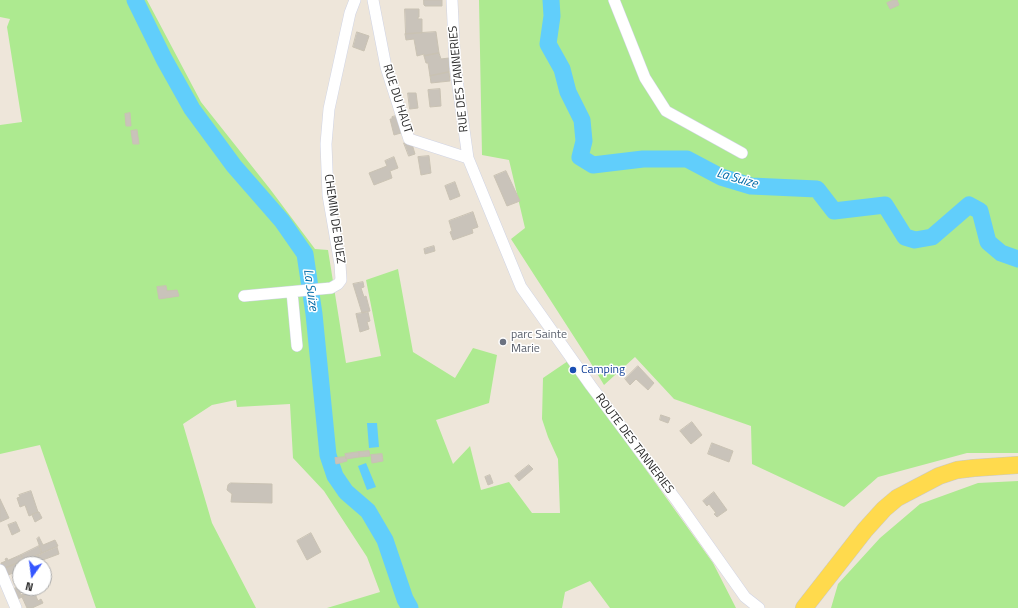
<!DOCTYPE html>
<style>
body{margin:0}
#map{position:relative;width:1018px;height:608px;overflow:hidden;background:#eee6da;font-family:"Titillium Web",sans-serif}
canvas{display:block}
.north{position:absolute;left:12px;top:556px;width:40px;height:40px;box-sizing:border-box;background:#fff;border:1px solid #aaa;border-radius:50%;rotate:194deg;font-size:11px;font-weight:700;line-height:16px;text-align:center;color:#2a2a2a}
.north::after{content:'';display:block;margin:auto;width:14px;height:18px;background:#3556ff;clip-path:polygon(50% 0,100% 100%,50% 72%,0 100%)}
</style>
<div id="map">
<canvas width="1018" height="608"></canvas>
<div class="north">N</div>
</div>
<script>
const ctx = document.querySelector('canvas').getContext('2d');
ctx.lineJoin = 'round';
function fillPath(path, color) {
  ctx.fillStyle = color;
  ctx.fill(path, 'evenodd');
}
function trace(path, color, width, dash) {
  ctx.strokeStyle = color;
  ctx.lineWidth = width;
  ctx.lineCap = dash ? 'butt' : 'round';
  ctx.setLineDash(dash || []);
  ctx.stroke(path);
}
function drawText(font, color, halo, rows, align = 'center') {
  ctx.font = font + ' "Titillium Web",sans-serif';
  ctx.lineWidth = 3;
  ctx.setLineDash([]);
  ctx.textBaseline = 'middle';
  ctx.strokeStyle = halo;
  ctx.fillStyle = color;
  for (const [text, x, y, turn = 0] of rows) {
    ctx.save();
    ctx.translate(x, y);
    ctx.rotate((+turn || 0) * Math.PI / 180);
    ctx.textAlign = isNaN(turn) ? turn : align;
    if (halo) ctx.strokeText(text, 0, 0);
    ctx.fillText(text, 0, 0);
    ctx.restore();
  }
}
fillPath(new Path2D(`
 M0,0H147L201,102L270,189L315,249L328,250L346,363L381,356L366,280L398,269L413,352L455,378L473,348L497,355L489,403L436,420L453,464L470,446L481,490L509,482L532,513H560L558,459L548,437L542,419L543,378L568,361L713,563L736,608H610L590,581L565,592L562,608H327L380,592L367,557L324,491L293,458L290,404L237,407L236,400L212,405L183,424L212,523L256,608H96L40,445L0,454V125L22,122L7,27L10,19L0,17Z
 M479,0H1018V453H967L878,477L844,507L752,464L751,426L674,399L635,357L604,385L589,360L511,239L525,228L509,160L482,155Z
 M1018,481V608H831L838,584L880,538L920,504L978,483Z`), '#adea90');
fillPath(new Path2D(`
 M367,423H377L379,447L369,448Z
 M366,463L376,487L367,490L358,466Z`), '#61cefb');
trace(new Path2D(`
 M135,0L164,59L192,109L234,166L282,221L305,254L314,314L328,455L335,476L346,492L368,511L385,540L405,599L410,608
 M551,0L552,16L548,44L562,69L568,92L582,120L584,141L580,157L593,165L643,159H687L721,177L751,186L817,189L834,211L885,205L905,237L915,240L932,237L969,205L980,211L988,242L1001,253L1018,259`), '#61cefb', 17);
const building = new Path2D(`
 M424,0H442V6H425L424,5Z
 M894,0H897L899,5L890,9L887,3Z
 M405,9H419V17H418V19H422V33L406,34Z
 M357,32L369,36L364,51L353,47Z
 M436,32L439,53L424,56V54L417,56L414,39L406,40L405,34Z
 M439,53L441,59L449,58V72L430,76L428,63H426L424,56Z
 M449,72L450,81L431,83L430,76Z
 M440,89L441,106L430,107L428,90Z
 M408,93H416L418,108L410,109Z
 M130,113L131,126H126L125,114Z
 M396,116L401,133L394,135L390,119H392V117Z
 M137,130L139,144H133L131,131Z
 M404,143L412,144L415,154L409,156Z
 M429,156L431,173L421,175L418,157Z
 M394,157L398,168L390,171L392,178L374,185L369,173L387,166L385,161Z
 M506,171L520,201L507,206L494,176Z
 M455,182L460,196L450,200L445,186Z
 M473,212L478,227L472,229L473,233L453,240L450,232L452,231L449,221Z
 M434,246L435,251L425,254L424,249Z
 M363,282L364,287L361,288L364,297L366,296L370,311L362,313L353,284Z
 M166,286L167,291L177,290L179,296L159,299L157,287Z
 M368,312L370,321L367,322L369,329L360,332L356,314Z
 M638,366L654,383L648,390L636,379L630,385L625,379Z
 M661,415L670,418L668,423L660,420Z
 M692,422L702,435L691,444L680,431Z
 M712,443L733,451L729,462L708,454Z
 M369,451L370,456L359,457V452Z
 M359,452V457L346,459L345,454Z
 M382,454L383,461L372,463L371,455Z
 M346,457L347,461L336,464L335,458Z
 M529,465L533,469L519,481L515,476Z
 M490,475L493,483L488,485L485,477Z
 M231,483L272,484V503L231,502L232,494L227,490L228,485Z
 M31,491L38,512L29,516L25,505L20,507L17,498L20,497L19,495Z
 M714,492L727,510L717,517L714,514L716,513L709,504L707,506L703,501Z
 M0,499L9,518L0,522Z
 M38,512H39L42,518L35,522L32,515Z
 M16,522L20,531L12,535L8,525Z
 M311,533L321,552L307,560L297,541Z
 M39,537L43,545L55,540L58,546L42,553L37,539Z
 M39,546L42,554L24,561L21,555Z
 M57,547L59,554L40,561L38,555Z
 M21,555L23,561L3,569L1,563L6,561L5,559L7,558L8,560Z
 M38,555L40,561L33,564H25L24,561Z
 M23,561L25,564H20V570L6,576L3,569Z
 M18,587L19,590L21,589L23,592L20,593L21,595L26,592L25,590L30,588H32L34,591L16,600L12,590Z
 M34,591L38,601L41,599L43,603L32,608H27L22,597Z`);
fillPath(building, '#c9c3ba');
trace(building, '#c9c2b3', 1);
const minor = new Path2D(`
 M373,0L386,67L409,139L468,158
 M452,0L455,65L468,158L521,287L591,386L677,501L745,597L759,608
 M614,0L645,78L666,111L742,153
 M292,292L297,346
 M244,296L331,288L338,284L341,280L340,264L328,195L326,144L329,109L350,13L355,0
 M0,570L16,608`);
const primary = new Path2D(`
 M804,608L865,530L884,509L897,498L939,476L957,470L974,468L1018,465`);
trace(minor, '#cfd3e4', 12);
trace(primary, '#c8c8c8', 18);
trace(minor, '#fff', 11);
trace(primary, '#ffda4d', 17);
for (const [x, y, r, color] of [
 [503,342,4,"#6b7280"],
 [573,370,4,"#1a4fb4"]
]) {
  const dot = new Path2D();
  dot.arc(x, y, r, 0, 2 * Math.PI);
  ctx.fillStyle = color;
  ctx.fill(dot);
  trace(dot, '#fff', 1.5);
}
drawText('12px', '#2a2a2a', '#fff', [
 ["RUE DES TANNERIES",459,79,-96],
 ["RUE DU HAUT",397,99,72],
 ["CHEMIN DE BUEZ",334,219,82],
 ["ROUTE DES TANNERIES",634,444,53]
]);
drawText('12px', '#5b616d', '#fff', [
 ["parc Sainte",511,335],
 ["Marie",511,349]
], 'left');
drawText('12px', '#164399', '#fff', [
 ["Camping",581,370]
], 'left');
drawText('italic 13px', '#006aa7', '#fff', [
 ["La Suize",737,179,16],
 ["La Suize",310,290,82]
]);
</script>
